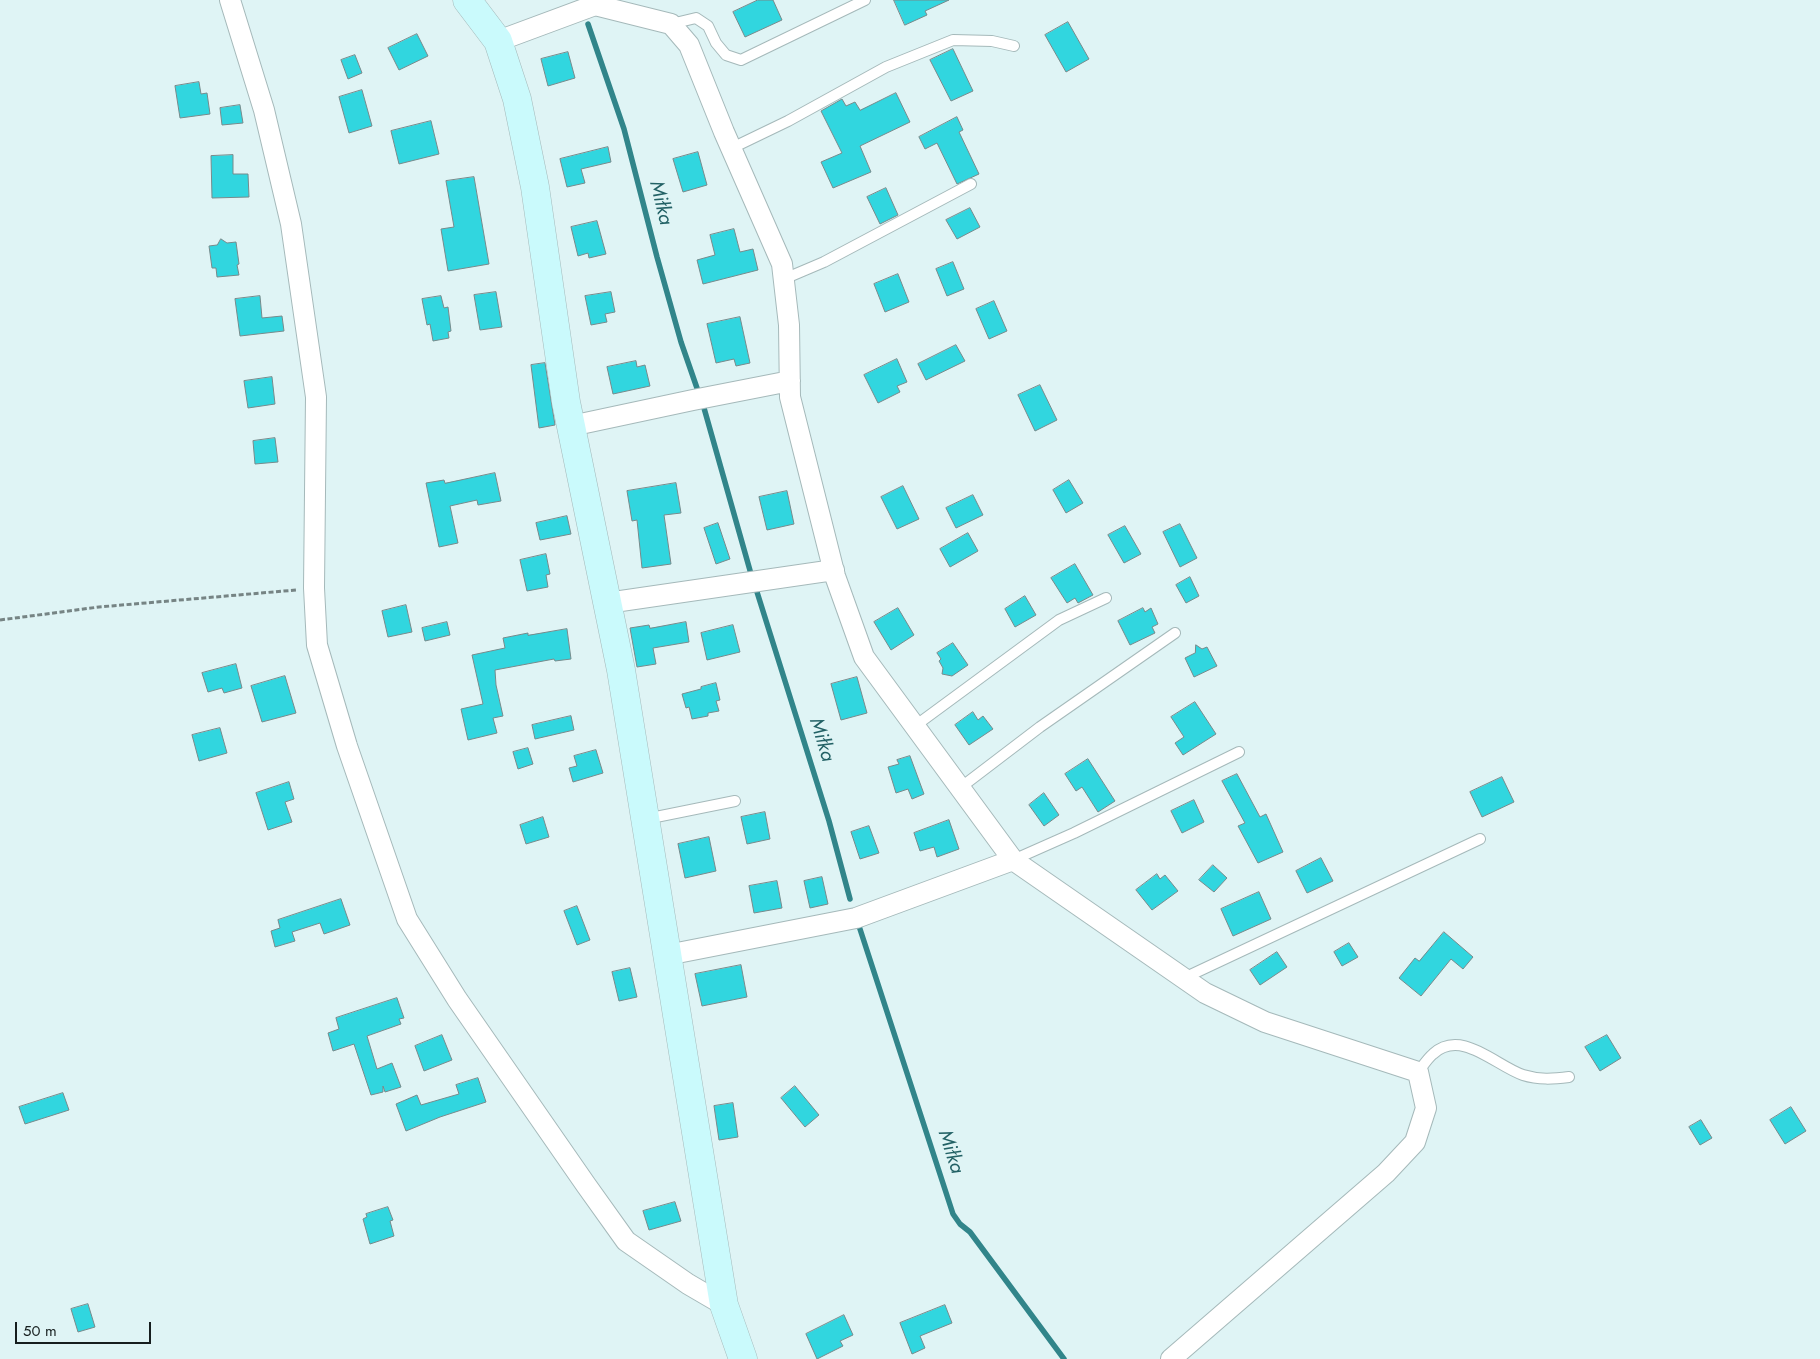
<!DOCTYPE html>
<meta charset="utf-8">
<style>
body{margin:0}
#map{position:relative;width:1820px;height:1359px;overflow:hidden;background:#dff4f5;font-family:Jost,sans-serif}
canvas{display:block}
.scale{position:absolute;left:15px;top:1322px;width:136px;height:22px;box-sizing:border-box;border:2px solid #161e1e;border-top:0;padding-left:6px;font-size:15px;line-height:18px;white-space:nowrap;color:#161e1e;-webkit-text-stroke:4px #dff4f5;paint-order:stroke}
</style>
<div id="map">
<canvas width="1820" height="1359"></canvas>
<div class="scale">50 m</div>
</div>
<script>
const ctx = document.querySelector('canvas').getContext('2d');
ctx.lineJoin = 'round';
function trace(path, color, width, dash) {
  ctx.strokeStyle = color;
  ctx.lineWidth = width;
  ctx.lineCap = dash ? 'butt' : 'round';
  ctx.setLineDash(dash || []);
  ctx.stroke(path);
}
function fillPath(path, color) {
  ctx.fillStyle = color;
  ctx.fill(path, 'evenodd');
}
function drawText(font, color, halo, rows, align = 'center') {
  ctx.font = font + ' Jost,sans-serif';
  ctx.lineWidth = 4;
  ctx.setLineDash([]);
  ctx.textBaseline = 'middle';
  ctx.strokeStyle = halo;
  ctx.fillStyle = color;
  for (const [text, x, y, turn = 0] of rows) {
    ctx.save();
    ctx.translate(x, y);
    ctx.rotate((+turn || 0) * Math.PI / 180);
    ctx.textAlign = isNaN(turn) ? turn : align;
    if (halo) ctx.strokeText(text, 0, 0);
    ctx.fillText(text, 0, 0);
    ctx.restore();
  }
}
trace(new Path2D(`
 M588,24L624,129L657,257L681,342L698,391
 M704,408L751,574
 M757,592L829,821L850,899
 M859,926L953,1214L960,1224L970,1232L1064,1359`), '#31858a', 5.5);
const building = new Path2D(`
 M758,0H773L782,20L745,37L733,12Z
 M894,0H949L925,11L927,15L905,25Z
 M1068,22L1089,59L1066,72L1045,35Z
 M417,34L428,56L399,70L388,48Z
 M953,49L973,91L951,101L930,60Z
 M568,52L575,78L548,86L541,59Z
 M355,55L362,73L348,79L341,60Z
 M199,82L201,94L207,93L210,114L180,118L175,86Z
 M362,90L372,126L349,133L339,97Z
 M896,93L910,122L860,146L871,172L833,188L821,162L842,153L821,111L842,99L846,106L855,102L860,110Z
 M240,105L243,123L222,125L220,108Z
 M957,117L963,130L959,132L979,174L957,184L937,143L925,149L919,137Z
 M431,121L439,154L399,164L391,131Z
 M608,147L611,162L581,169L585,183L567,187L560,159Z
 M698,152L707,185L683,192L673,159Z
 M233,155V174H248L249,197L212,198L211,156Z
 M474,177L489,264L448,271L441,229L454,227L446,181Z
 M886,188L898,215L880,224L867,197Z
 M970,208L980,227L957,239L946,220Z
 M597,221L606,254L589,258L588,253L578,256L571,227Z
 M734,229L740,252L753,249L758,270L703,284L697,260L715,255L710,235Z
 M221,239L227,243L236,242L239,264L237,265L239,275L217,277L216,268H212L209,246L217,245Z
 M953,262L964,289L947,296L936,269Z
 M898,274L909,302L885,312L874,284Z
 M496,292L502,327L480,330L474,295Z
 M611,292L615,312L605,314L607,322L591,325L585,296Z
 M260,296L262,318L282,316L284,331L240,336L235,299Z
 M441,296L444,308L448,307L451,331L448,332L449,338L433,341L430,324L427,325L422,299Z
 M994,301L1007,331L989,339L976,309Z
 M740,317L750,363L736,366L734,359L716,363L707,324Z
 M956,345L965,361L926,380L918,364Z
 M897,359L907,382L897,386L900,392L878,403L864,375Z
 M636,361L637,367L645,365L650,386L613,394L607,367Z
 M545,363L555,425L539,428L531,365Z
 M272,377L275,404L248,408L244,381Z
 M1040,385L1057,420L1035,431L1018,395Z
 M275,438L278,462L255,464L253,441Z
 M495,473L501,501L478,505L477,500L450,506L458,543L439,547L426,483L444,480L445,483Z
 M1069,480L1083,503L1066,513L1053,490Z
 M676,483L681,513L664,515L671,564L642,568L637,520L632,521L627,491Z
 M903,486L919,519L897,529L881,497Z
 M787,491L794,524L767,530L759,497Z
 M973,495L983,515L956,528L946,508Z
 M567,516L571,534L540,540L536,523Z
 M718,523L730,559L716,564L704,528Z
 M1180,524L1197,558L1180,567L1163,532Z
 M1125,526L1141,554L1124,563L1108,535Z
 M968,533L978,551L950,567L940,549Z
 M546,554L550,574L546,575L548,587L527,591L520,560Z
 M1075,564L1093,595L1078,603L1075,598L1067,603L1051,578Z
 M1190,577L1199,596L1186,603L1176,585Z
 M1025,596L1036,615L1015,627L1005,609Z
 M406,605L412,632L388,637L382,611Z
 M898,608L914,635L891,650L874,622Z
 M1143,608L1145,612L1151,608L1158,624L1152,627L1155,633L1130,645L1118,621Z
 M447,622L450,635L425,641L422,628Z
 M686,622L689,642L653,648L656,664L637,667L630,628L649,625L650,628Z
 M733,625L740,652L707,660L701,633Z
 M567,629L571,659L555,661L554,659L495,670L496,685L503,716L493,718L497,733L468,740L461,709L483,704L472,655L505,648L503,638L528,633V635Z
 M953,643L968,665L952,676L942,674L943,668L939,661L941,659L937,653Z
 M1196,645L1202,649L1207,647L1217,666L1194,677L1185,658L1195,653Z
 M236,664L242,688L224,693L222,688L208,692L202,673Z
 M285,676L296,713L262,722L251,686Z
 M857,677L867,713L841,720L831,684Z
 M716,683L720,700L716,701L719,711L708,713V716L692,719L689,707L686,708L682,694L701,689V687Z
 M1195,702L1216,734L1183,755L1175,743L1184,737L1171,717Z
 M973,712L978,720L983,716L993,729L969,745L955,725Z
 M571,716L574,730L535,739L532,725Z
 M220,728L227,753L199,761L192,735Z
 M528,748L533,764L518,769L513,752Z
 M596,750L603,773L573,782L569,768L577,766L574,756Z
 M910,756L924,794L912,799L908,789L896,793L888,767L899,764L897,760Z
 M1088,759L1115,801L1098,812L1082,787L1076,791L1065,774Z
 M1237,774L1260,817L1266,814L1283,852L1258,863L1238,826L1245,823L1222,781Z
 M1502,777L1514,802L1482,817L1470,792Z
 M289,782L294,799L285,802L292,822L268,830L256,793Z
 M1044,793L1059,815L1044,826L1029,805Z
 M1194,800L1204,822L1182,833L1171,811Z
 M765,812L770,839L747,844L741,817Z
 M543,817L549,837L526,844L520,825Z
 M949,820L959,849L937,857L934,847L920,851L914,833Z
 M869,826L879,853L860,859L851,832Z
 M709,837L716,871L685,878L678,844Z
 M1321,858L1333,881L1307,893L1296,871Z
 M1213,865L1227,878L1214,892L1199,880Z
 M1157,874L1160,879L1165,875L1178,891L1152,910L1136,890Z
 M822,877L828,904L810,908L804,881Z
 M777,881L782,908L754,913L749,886Z
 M1259,892L1271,919L1233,936L1221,909Z
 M341,899L350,925L324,934L320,923L292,932L295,941L275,947L271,931L280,928L278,920Z
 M577,906L590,940L577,945L564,911Z
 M1444,932L1473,957L1463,969L1451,959L1421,996L1399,978L1415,958L1419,961Z
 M1349,943L1358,957L1342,966L1334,952Z
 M1277,952L1287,967L1260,985L1250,970Z
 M741,965L747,997L702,1006L695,974Z
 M630,968L637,997L619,1001L612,972Z
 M397,998L404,1018L399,1019L401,1024L367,1036L377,1069L392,1063L401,1087L385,1092L383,1086V1092L371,1095L354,1044L333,1051L328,1033L339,1029L336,1018Z
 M442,1035L452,1060L424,1071L415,1046Z
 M1607,1035L1621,1058L1600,1071L1585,1047Z
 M478,1078L486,1102L440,1117L406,1131L396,1104L417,1095L421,1105L459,1094L456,1085Z
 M795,1086L819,1115L805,1127L781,1098Z
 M63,1093L69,1110L25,1124L19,1107Z
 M733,1103L738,1137L719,1140L714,1106Z
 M1791,1107L1806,1131L1785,1144L1770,1120Z
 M1701,1120L1712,1138L1700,1145L1689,1127Z
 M675,1202L681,1221L649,1230L643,1211Z
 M388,1207L393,1220L390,1221L394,1236L370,1244L363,1219L367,1217L366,1214Z
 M88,1304L95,1327L78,1332L71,1309Z
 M945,1305L952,1323L920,1336L925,1348L912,1354L900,1323Z
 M844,1315L853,1335L840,1341L843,1346L817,1359L806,1334Z`);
fillPath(building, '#31d6df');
trace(building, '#778a8b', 1);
const lane = new Path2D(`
 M671,24L696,18L708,26L716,43L726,55L741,60L865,0
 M732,148L788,121L886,67L953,40L992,41L1014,46
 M784,279L824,262L971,184
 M915,726L1059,620L1106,598
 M960,788L1040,727L1175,633
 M646,819L735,801
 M1013,860L1074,833L1239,752
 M1184,978L1480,839
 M1418,1072C1423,1066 1427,1059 1433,1054C1461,1028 1496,1066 1523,1075C1539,1080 1553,1079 1569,1077`);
const street = new Path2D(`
 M230,0L264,110L291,224L316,397L314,588L317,645L347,746L407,919L457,999L586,1185L626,1241L688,1284L724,1305
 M498,41L595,5L671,24L689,45L724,132L782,264L789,325L790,397L835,576L864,657L1013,860
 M571,426L693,400L790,381
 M607,603L834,570
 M667,955L856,918L1013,860L1205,993L1265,1022L1418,1072L1426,1108L1415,1142L1386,1173L1171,1359`);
const secondary = new Path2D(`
 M467,0L498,41L517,99L535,187L566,402L621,670L724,1305L743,1359`);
trace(lane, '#a5b9ba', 12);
trace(street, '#a5b9ba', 22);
trace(secondary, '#a5b9ba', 29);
trace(new Path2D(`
 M0,620L99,607L296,590`), '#768484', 3, [5, 2.5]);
trace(lane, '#fff', 10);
trace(street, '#fff', 20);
trace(secondary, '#cafafc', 28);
drawText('italic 20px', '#226165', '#dff4f5', [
 ["Miłka",660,203,76],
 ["Miłka",821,740,73],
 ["Miłka",950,1152,72]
]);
</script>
